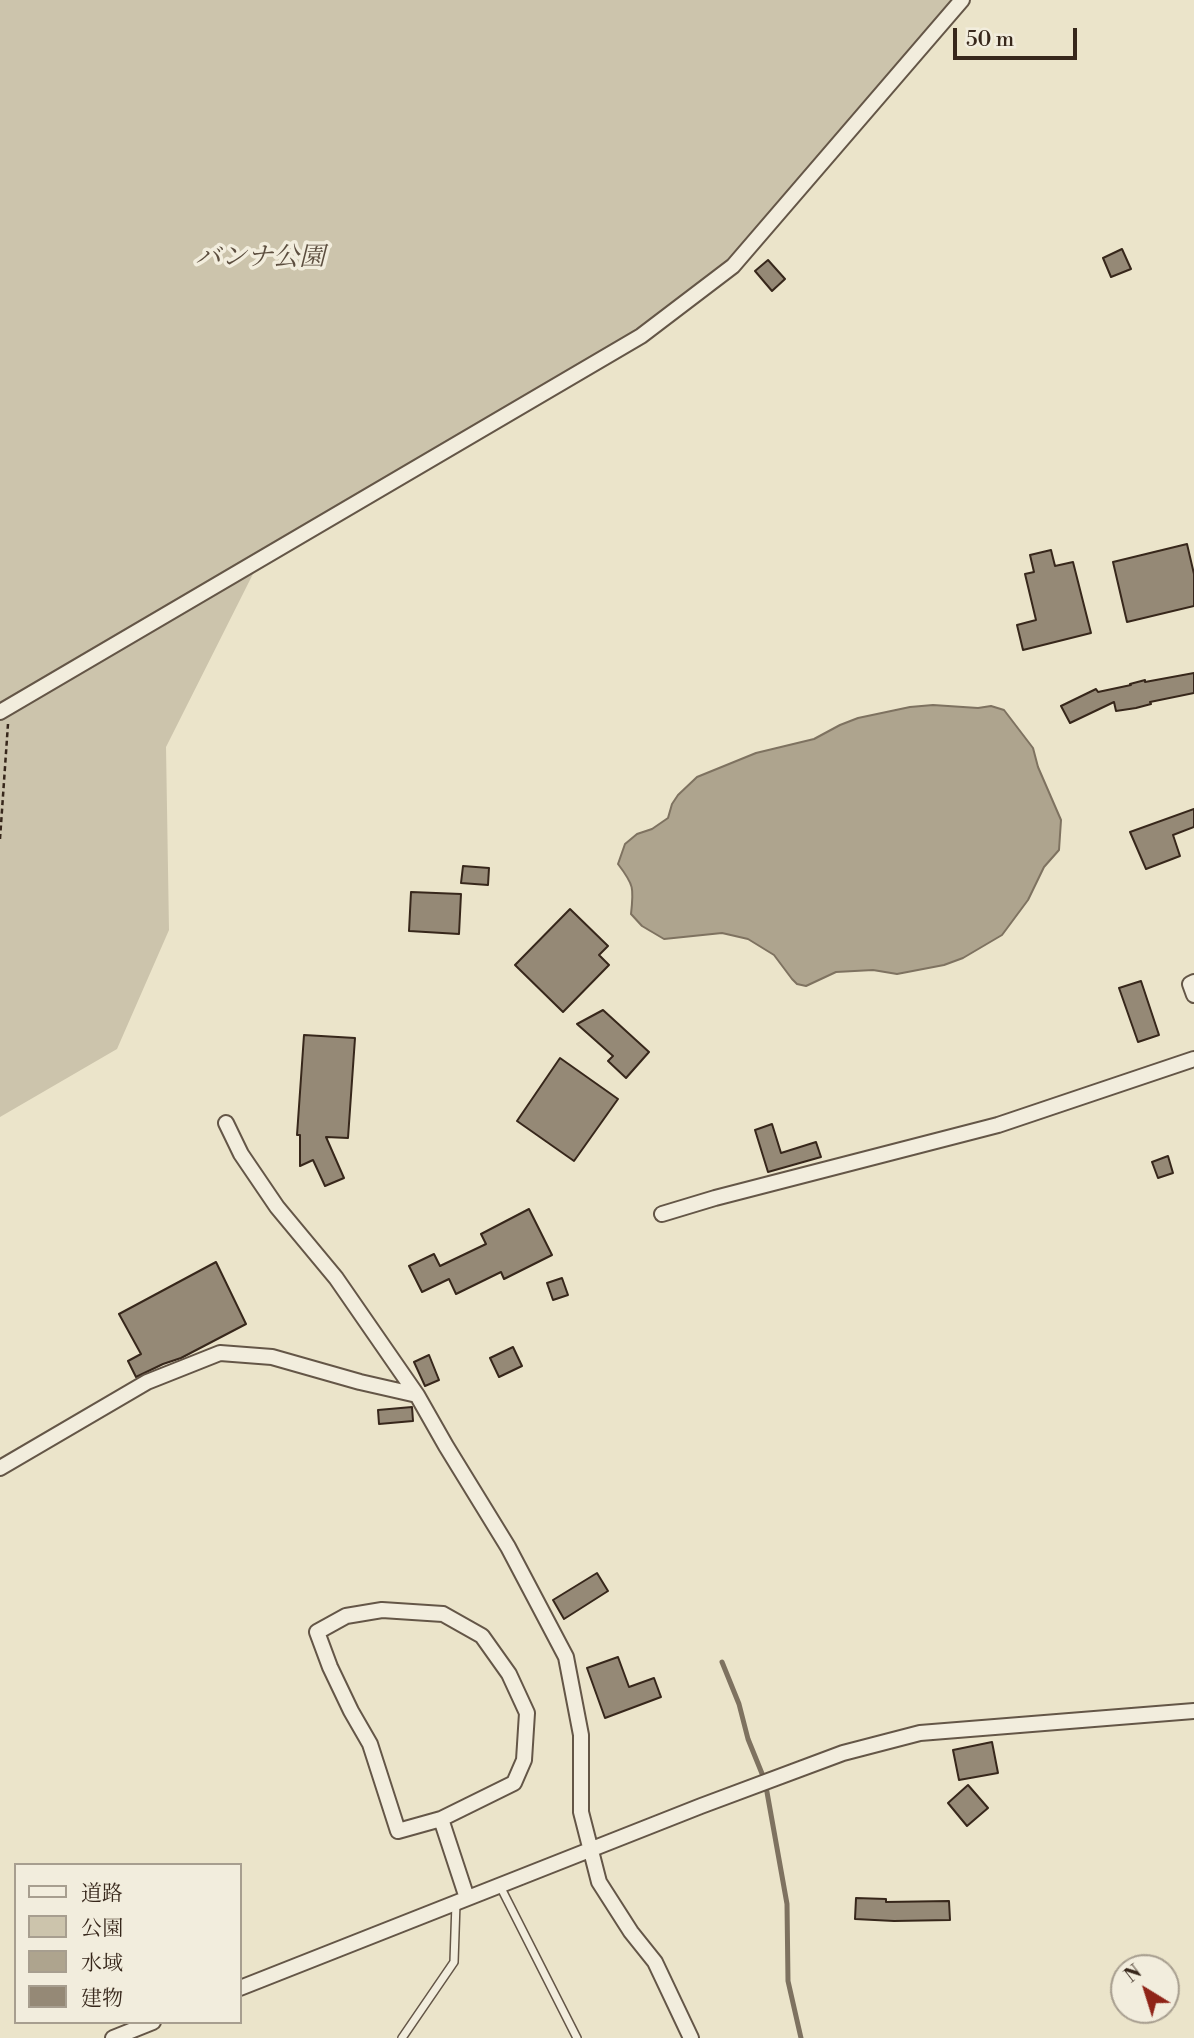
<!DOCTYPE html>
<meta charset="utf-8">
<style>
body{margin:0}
#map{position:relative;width:1194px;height:2038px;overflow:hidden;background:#ebe4ca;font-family:"Libre Bodoni","Noto Serif JP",serif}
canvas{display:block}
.legend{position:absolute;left:14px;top:1863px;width:228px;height:161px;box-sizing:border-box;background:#f2eddd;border:2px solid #a79e8f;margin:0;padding:9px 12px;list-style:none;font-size:21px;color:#37271b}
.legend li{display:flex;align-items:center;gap:14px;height:35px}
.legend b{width:35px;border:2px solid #a79e8f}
.north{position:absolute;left:1110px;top:1954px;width:70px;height:70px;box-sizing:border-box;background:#f2eddd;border:2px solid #a79e8f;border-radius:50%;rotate:322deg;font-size:19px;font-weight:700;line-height:28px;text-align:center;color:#37271b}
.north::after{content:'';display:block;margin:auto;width:24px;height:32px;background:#8f2418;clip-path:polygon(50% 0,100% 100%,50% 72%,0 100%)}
.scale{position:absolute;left:953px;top:28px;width:124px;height:32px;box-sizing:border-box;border:4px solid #37271b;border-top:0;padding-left:9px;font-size:21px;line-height:24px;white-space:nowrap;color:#37271b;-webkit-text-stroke:5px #f2eddd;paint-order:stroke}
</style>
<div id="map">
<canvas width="1194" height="2038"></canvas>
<ul class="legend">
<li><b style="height:9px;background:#f2eddd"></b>道路</li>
<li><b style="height:19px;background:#ccc4ac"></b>公園</li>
<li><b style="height:19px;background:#aea48e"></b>水域</li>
<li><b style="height:19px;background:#958976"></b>建物</li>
</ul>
<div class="north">N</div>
<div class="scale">50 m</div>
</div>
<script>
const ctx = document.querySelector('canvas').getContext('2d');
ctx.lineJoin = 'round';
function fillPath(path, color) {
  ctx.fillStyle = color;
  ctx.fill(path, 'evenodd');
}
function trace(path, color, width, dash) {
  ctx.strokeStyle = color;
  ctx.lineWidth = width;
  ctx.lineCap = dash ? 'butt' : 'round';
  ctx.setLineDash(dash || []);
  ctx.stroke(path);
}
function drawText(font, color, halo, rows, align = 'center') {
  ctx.font = font + ' "Libre Bodoni","Noto Serif JP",serif';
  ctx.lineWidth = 7;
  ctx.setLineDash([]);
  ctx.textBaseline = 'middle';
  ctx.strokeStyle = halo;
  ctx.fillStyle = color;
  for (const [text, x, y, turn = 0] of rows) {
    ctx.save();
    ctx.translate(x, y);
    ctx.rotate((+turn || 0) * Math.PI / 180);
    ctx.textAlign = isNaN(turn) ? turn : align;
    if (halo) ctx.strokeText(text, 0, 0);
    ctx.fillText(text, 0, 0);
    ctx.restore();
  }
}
fillPath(new Path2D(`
 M0,0H962L733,266L641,336L261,558L166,747L169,930L117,1049L0,1117Z`), '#ccc4ac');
const water = new Path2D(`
 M933,705L978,708L991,706L1004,710L1033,748L1038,767L1061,820L1059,850L1044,867L1028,900L1002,935L963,958L944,965L897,974L873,970L836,972L806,986L797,984L792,979L774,955L748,939L722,933L664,939L642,926L631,914C634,888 634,885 618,864L625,844L637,834L652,829L668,818L672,804L678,795L697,777L756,753L814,739L840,725L858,718L910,707Z`);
fillPath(water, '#aea48e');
trace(water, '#7e7260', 2);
trace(new Path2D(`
 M722,1662L739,1704L748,1739L765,1781L787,1904L788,1981L801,2038`), '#7e7260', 5);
const building = new Path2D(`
 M1122,249L1131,269L1111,277L1103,258Z
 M768,260L785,279L772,291L755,271Z
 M1187,544L1194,574V606L1127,622L1113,562Z
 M1051,550L1055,566L1073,562L1091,633L1023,650L1017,625L1036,620L1025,574L1034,572L1030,555Z
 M1194,673V693L1150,702L1151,704L1136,708L1116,711L1114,702L1070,723L1061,706L1096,689L1098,692L1131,685L1130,684L1145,680V682Z
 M1194,809V827L1173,835L1180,856L1146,869L1130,832Z
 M463,866L489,868L488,885L461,883Z
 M411,892L461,894L459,934L409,931Z
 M570,909L608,946L599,955L609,965L563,1012L515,965Z
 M1141,981L1159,1035L1138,1042L1119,988Z
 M603,1010L649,1052L626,1078L608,1061L613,1056L577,1024Z
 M304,1035L355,1038L348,1138L326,1137L344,1178L325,1186L313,1160L300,1166V1135H297Z
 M560,1058L618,1099L574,1161L517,1121Z
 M772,1124L781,1153L816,1142L821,1157L768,1172L755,1130Z
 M1168,1156L1173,1173L1158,1178L1152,1162Z
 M529,1209L552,1255L504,1279L501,1272L456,1294L449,1279L422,1292L409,1266L434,1254L440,1266L486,1244L481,1234Z
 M216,1262L246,1324L181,1358L163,1364L136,1377L128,1361L141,1354L119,1314Z
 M562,1278L568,1295L553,1300L547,1283Z
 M513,1347L522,1366L499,1377L490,1358Z
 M429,1355L439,1380L425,1386L414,1362Z
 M412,1407L413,1421L379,1424L378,1410Z
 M597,1573L608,1591L564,1619L553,1600Z
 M618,1657L629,1687L654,1678L661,1697L605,1718L587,1668Z
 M992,1742L998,1773L959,1780L953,1750Z
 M968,1785L988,1808L967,1826L948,1803Z
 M856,1898L886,1899V1902L949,1901L950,1920L894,1921L855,1919Z`);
fillPath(building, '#958976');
trace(building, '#37271b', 2);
const service = new Path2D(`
 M500,1886L577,2038
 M402,2038L454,1962L456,1903`);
const minor = new Path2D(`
 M0,712L641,336L733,266L962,0
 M1194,982L1190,984L1194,995
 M226,1123L241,1154L277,1207L336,1278L417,1395L446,1446L508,1547L566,1657L581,1735V1812L599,1882L631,1932L655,1962L691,2038
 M662,1214L715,1198L998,1125L1194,1059
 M0,1468L147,1382L220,1353L272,1357L360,1382L417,1395
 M382,1610L443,1614L482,1636L509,1674L527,1713L524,1760L514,1783L441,1819L398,1831L370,1744L351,1711L330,1667L317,1632L346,1616Z
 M441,1819L467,1898
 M240,1988L701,1806L843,1753L920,1733L1194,1711
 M113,2038L153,2022`);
trace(service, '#645647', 10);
trace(minor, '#645647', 18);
trace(new Path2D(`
 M0,839L8,724`), '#37271b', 2.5, [5, 3.5]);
trace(service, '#f2eddd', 7);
trace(minor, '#f2eddd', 14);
drawText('italic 26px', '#5c4e3f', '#f2eddd', [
 ["バンナ公園",260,259]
]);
</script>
